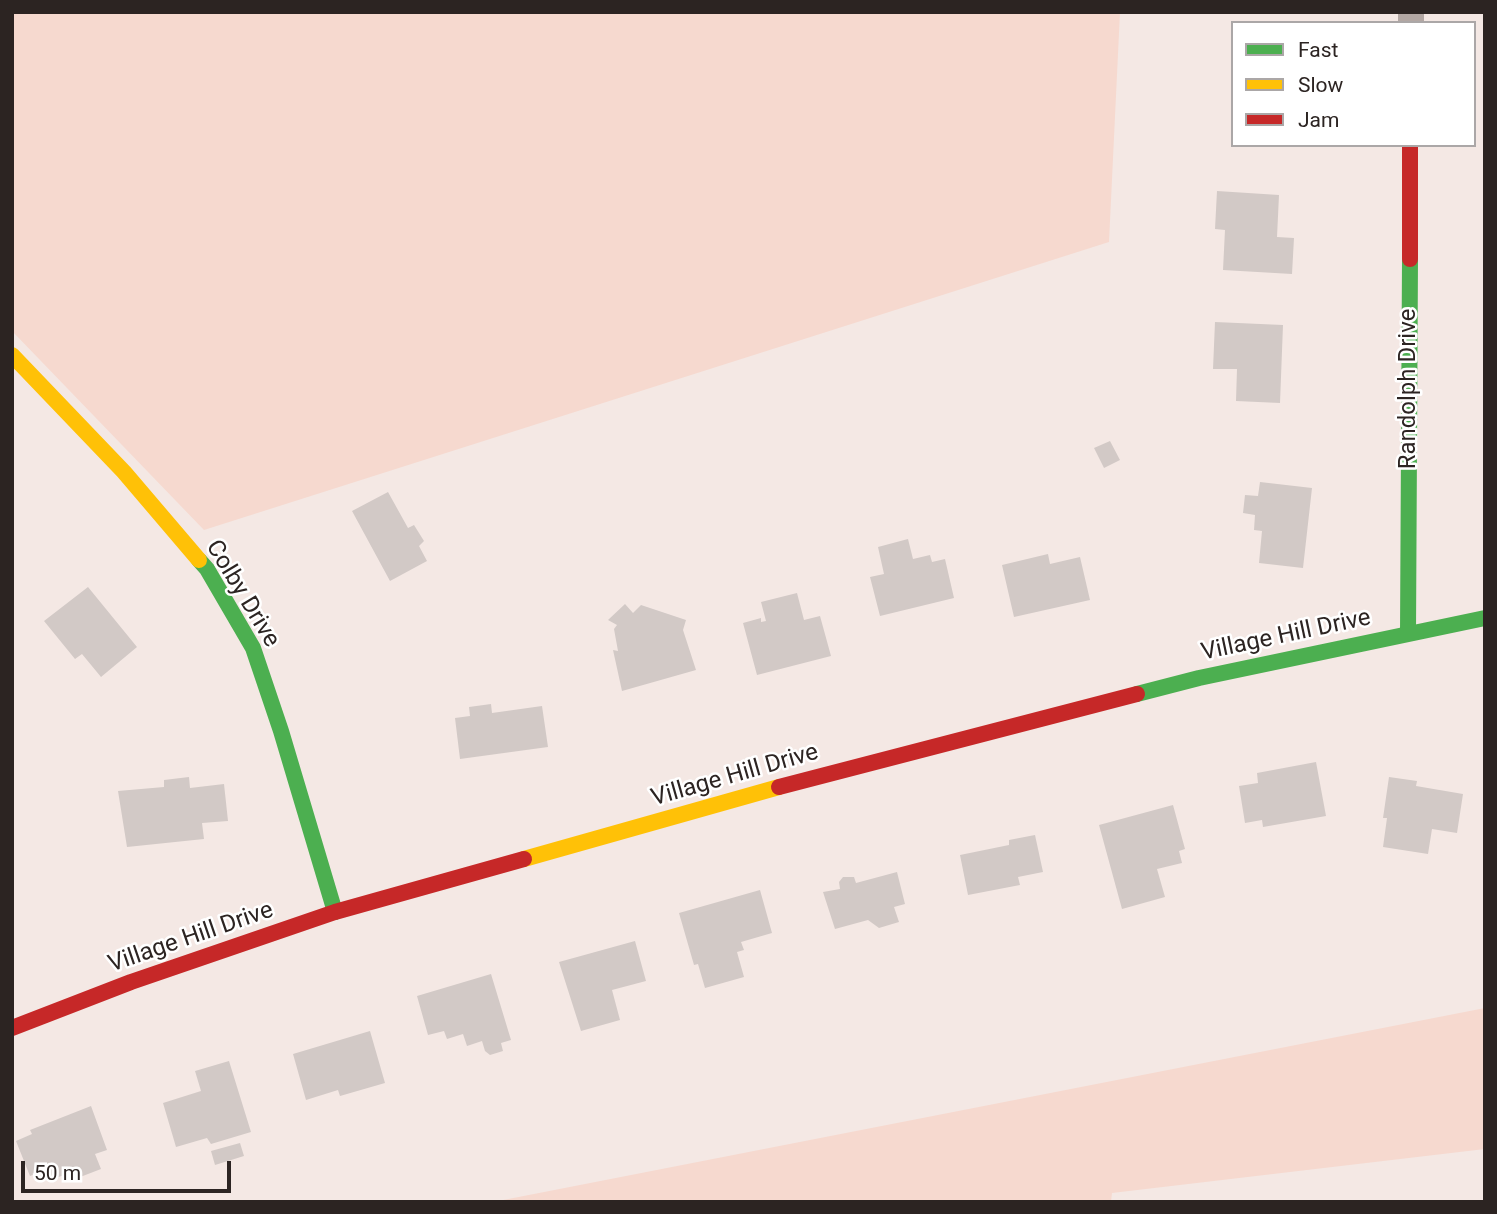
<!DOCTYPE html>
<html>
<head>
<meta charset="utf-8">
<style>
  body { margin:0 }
  #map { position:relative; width:1497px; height:1214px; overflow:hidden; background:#f4e8e4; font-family:Roboto,sans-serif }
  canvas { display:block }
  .frame { position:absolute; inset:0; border:14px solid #2c2422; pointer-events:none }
  .legend { position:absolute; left:1231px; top:21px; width:245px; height:126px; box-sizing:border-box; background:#fff; border:2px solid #aba7a7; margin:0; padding:9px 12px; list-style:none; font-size:21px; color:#2c2422 }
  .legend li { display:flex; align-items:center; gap:14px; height:35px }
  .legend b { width:35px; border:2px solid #aba7a7 }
  .scale { position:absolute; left:21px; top:1161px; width:210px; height:32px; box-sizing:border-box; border:4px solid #2c2422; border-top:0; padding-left:9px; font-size:21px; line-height:24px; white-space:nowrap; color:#2c2422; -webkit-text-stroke:5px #fff; paint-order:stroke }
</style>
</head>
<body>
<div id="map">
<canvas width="1497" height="1214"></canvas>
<div class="frame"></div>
<ul class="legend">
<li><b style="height:9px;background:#4caf50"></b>Fast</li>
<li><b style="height:9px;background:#ffc107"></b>Slow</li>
<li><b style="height:9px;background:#c62828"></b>Jam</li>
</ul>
<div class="scale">50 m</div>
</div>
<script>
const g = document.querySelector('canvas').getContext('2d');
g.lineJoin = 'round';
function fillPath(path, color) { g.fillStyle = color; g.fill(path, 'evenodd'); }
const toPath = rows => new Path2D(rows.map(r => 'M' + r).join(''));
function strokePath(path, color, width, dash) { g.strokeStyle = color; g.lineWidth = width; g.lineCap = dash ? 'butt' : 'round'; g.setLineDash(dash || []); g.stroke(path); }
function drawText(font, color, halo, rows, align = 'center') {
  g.font = font + ' Roboto,sans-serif'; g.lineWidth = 5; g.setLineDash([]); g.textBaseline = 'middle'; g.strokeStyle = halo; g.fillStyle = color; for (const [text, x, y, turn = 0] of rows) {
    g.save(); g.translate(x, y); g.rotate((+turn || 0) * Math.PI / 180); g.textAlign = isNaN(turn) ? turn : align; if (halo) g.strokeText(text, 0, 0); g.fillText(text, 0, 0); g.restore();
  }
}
fillPath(toPath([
  [12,12,1120,12,1109,242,204,530,12,331],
  [1485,1008,1485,1149,1112,1193,1111,1202,493,1202]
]), '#f6d9cf');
fillPath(toPath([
  [1217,191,1279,195,1277,237,1294,238,1292,274,1223,270,1225,230,1215,229],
  [1215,322,1283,325,1280,403,1236,401,1237,369,1213,369],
  [1110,441,1120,460,1104,468,1094,448],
  [1260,482,1312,488,1303,568,1259,563,1262,531,1254,530,1255,515,1243,513,1245,495,1258,496],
  [388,492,408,528,414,525,424,541,419,546,427,561,390,581,352,511],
  [908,539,913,559,930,555,932,562,945,559,954,598,880,616,870,577,884,574,878,547],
  [1048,554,1050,564,1080,557,1090,600,1014,617,1002,565],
  [88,587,137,647,101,677,82,654,75,659,44,621],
  [797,593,804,620,820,616,831,656,757,675,743,623,761,618,761,622,766,621,761,602],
  [625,604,633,613,641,605,686,620,683,630,696,670,622,691,613,650,618,651,614,629,617,625,608,620],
  [491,704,492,713,542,706,548,747,460,759,455,718,470,716,469,707],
  [1316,762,1326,816,1263,827,1262,820,1245,823,1239,786,1258,783,1257,773],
  [189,777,190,788,224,784,228,821,202,823,204,839,127,847,118,791,164,787,164,780],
  [1389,777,1417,781,1416,786,1463,794,1457,833,1432,829,1428,854,1383,847,1387,818,1383,818],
  [1173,805,1185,849,1179,851,1182,863,1157,869,1165,897,1122,909,1099,825],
  [1035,835,1043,872,1018,877,1020,885,968,895,960,855,1009,845,1009,840],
  [897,872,905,904,894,907,899,922,879,928,868,920,835,929,823,892,840,889,839,882,843,877,854,877,856,883],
  [760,890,772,933,741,942,744,950,737,952,744,977,705,988,698,964,694,965,679,913],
  [635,941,646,981,612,990,620,1020,581,1031,559,962],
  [491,974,511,1040,501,1043,503,1051,490,1055,485,1051,482,1041,467,1046,463,1034,447,1039,444,1031,428,1035,417,996],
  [370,1031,385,1083,340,1096,338,1090,306,1100,293,1054],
  [229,1061,251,1132,211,1144,207,1138,176,1147,163,1103,201,1091,195,1071],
  [91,1106,107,1150,95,1154,101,1169,75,1179,72,1172,48,1181,45,1170,30,1176,16,1141,32,1134,30,1130],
  [240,1143,244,1156,215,1165,211,1151]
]), '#d2c9c6');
strokePath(toPath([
  [1411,23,1411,12]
]), '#b3a7a3', 26);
strokePath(toPath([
  [199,560,207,569,253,648,281,731,335,912],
  [1408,633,1410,259],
  [1137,694,1199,678,1485,618]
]), '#4caf50', 16);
strokePath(toPath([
  [12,355,124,472,199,560],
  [524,859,779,787]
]), '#ffc107', 16);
strokePath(toPath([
  [1410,259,1410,145],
  [779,787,1137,694],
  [12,1028,131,982,335,912,524,859]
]), '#c62828', 16);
drawText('24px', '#2c2422', '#fff', [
  ["Randolph Drive",1409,389,-90],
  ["Colby Drive",242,594,59],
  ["Village Hill Drive",1286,636,-12],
  ["Village Hill Drive",735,776,-16],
  ["Village Hill Drive",191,938,-19]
]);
</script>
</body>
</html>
